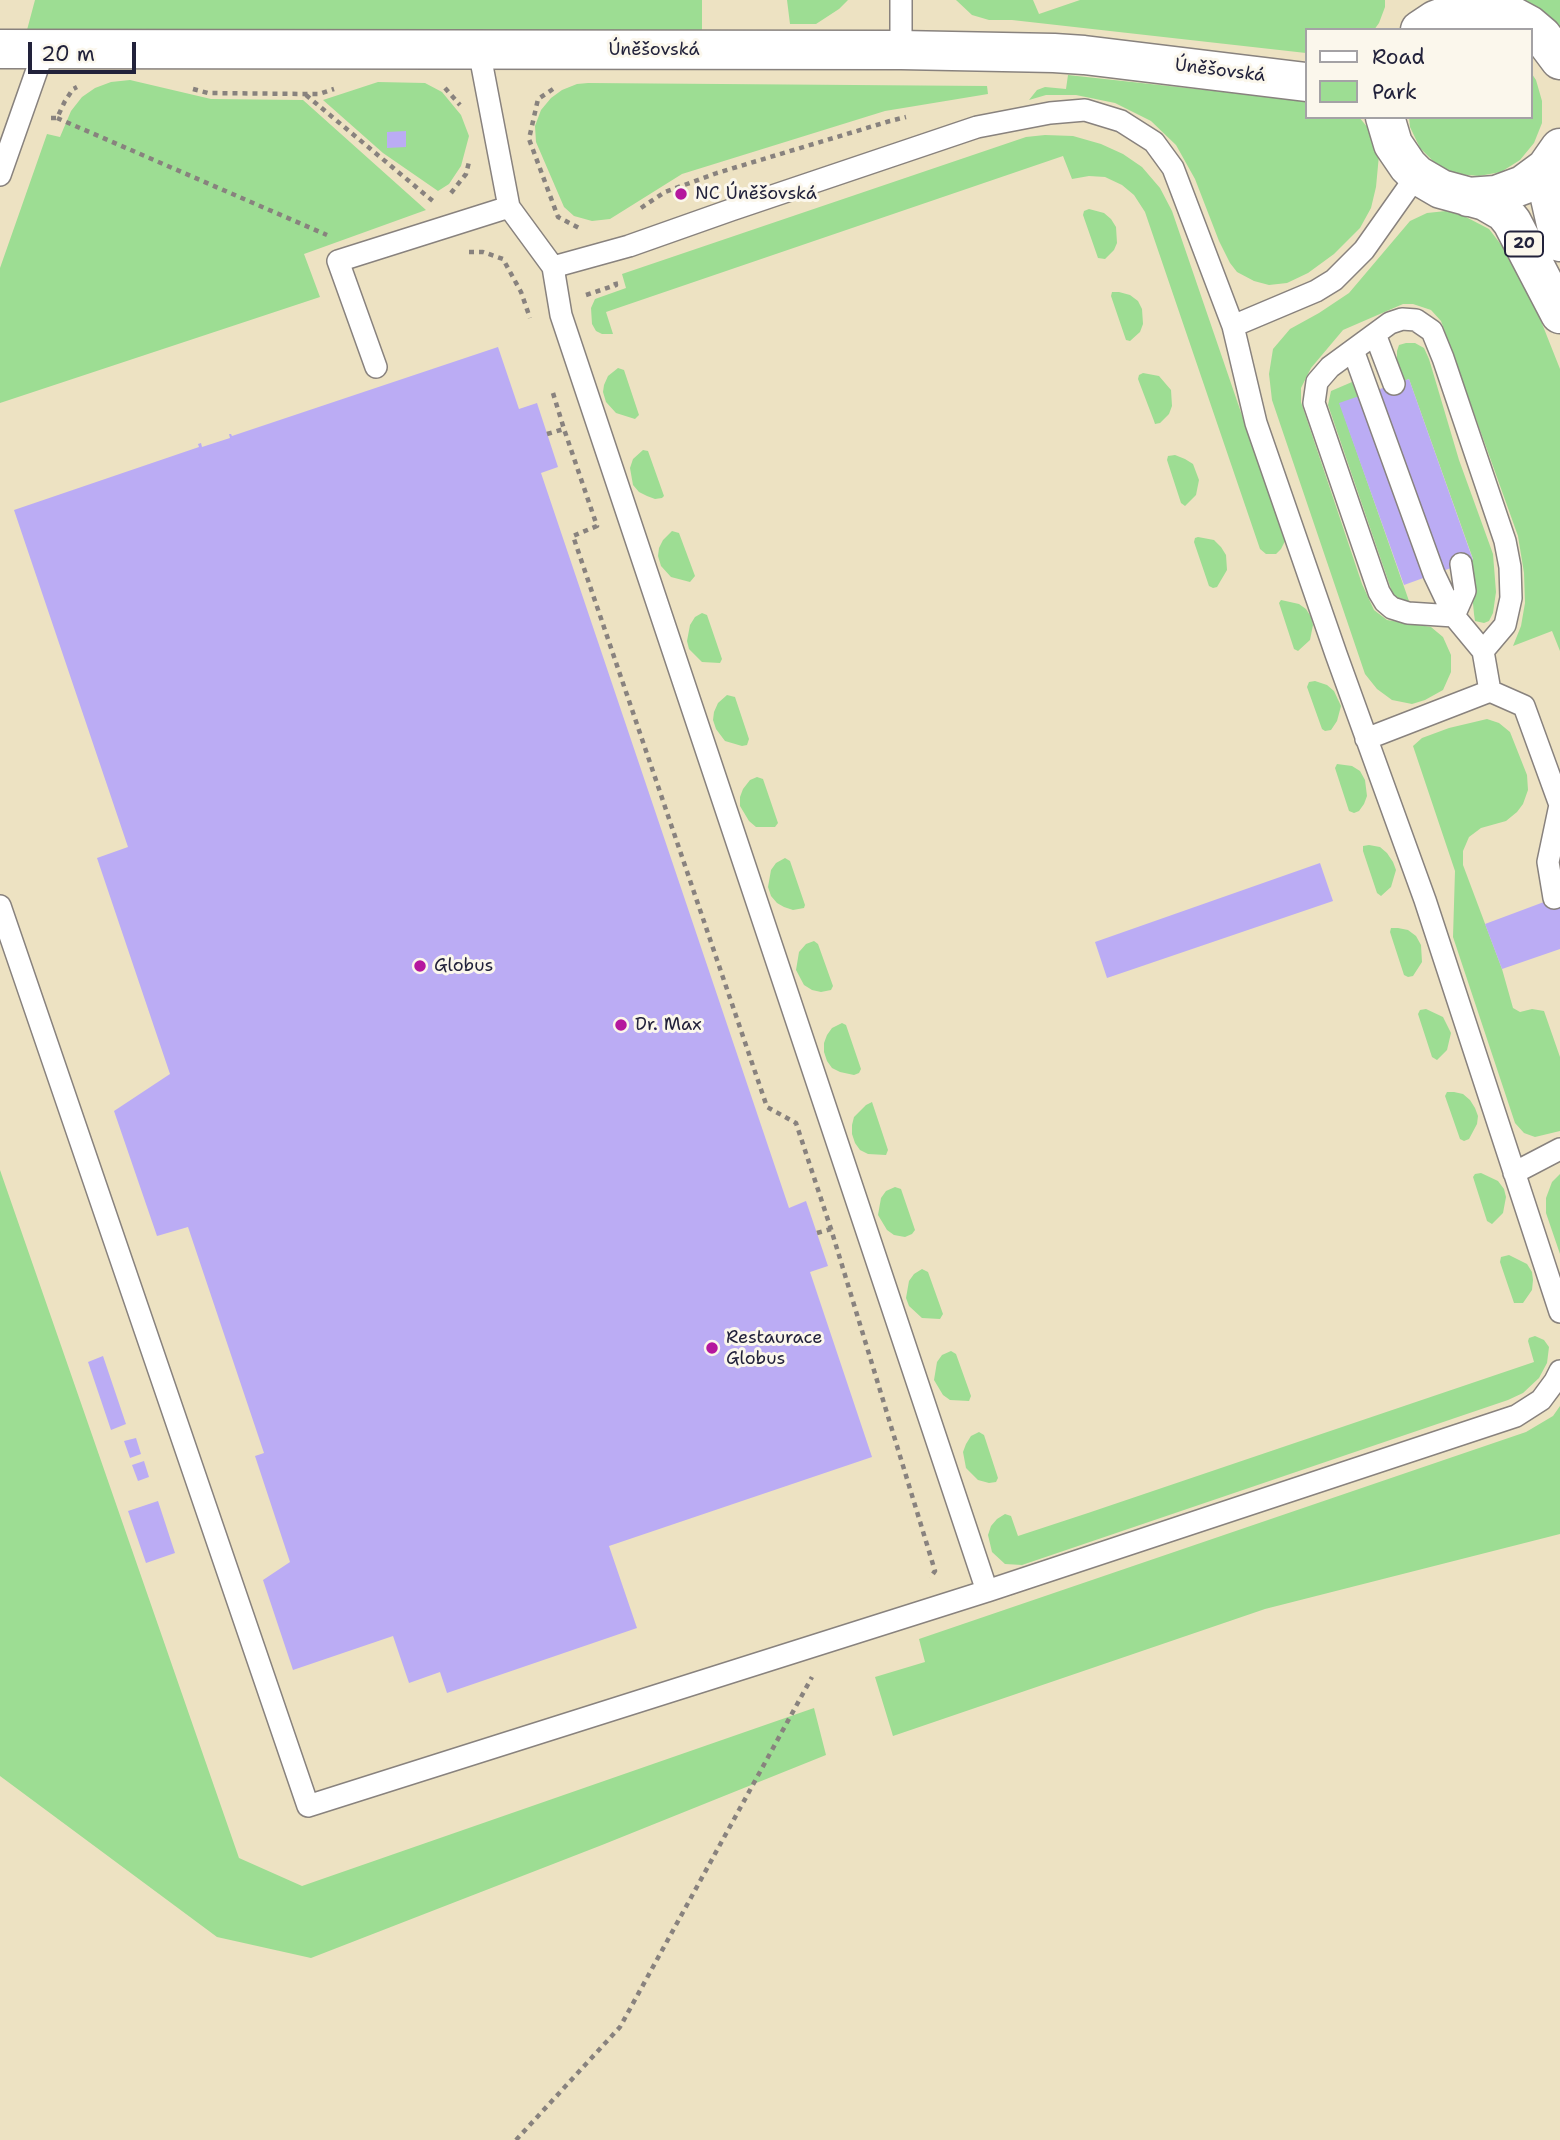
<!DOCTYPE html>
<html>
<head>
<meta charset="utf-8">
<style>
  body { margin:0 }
  #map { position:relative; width:1560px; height:2140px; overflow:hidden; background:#ede2c2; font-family:"Shantell Sans",sans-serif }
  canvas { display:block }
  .legend { position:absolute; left:1305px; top:28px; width:228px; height:91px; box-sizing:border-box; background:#fbf7ec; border:2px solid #a4a2a5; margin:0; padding:9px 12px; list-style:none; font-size:21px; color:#22223b }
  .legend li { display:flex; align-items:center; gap:14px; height:35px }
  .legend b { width:35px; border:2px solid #a4a2a5 }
  .scale { position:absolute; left:28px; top:42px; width:108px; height:32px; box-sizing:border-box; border:4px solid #22223b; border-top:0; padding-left:9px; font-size:21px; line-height:24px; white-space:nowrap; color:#22223b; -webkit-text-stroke:5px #fbf7ec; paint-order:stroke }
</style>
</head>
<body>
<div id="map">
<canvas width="1560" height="2140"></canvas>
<ul class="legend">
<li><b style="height:9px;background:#fff"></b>Road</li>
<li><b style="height:19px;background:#9ddd93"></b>Park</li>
</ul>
<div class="scale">20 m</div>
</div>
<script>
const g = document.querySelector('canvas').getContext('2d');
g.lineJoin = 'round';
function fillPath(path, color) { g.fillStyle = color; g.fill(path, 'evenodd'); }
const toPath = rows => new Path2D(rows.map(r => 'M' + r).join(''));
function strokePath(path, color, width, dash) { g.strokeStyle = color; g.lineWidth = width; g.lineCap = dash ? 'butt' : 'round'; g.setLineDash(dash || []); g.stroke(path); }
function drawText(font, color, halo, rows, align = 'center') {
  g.font = font + ' "Shantell Sans",sans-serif'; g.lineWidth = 6; g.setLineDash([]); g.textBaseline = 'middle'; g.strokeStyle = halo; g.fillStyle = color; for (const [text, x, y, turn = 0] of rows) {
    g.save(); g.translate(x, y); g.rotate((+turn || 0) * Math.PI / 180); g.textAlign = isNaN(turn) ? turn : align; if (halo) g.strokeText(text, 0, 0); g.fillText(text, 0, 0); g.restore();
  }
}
fillPath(toPath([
  [35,0,702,0,702,34,27,30],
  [787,0,848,0,839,9,816,24,790,24],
  [956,0,1033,0,1039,14,1080,0,1385,0,1385,7,1379,23,1374,30,1306,30,1306,53,1012,20,989,20,972,15],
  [1510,0,1560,0,1560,33],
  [1530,71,1536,80,1542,101,1542,123,1534,143,1520,160,1501,172,1479,176,1456,174,1436,164,1420,148,1410,127,1409,117,1530,117],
  [1068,75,1306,101,1306,117,1359,117,1368,128,1379,155,1376,187,1371,208,1360,228,1334,254,1308,273,1287,283,1269,285,1254,281,1237,272,1230,263,1219,241,1195,179,1176,145,1151,121,1115,103,1076,95,1046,95,1029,100,1037,90,1045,87,1066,89],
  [130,80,211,99,303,100,426,210,304,254,320,297,0,403,0,268,47,134,60,137,71,111,82,97,95,88,111,82],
  [378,82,425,83,442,92,461,115,469,136,461,166,449,184,438,191,383,153,323,100],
  [588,83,987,86,988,94,885,111,682,174,610,219,592,221,574,216,564,207,536,142,535,126,541,110,551,98,562,90,577,84],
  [1045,135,1073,136,1101,144,1123,154,1142,167,1160,188,1172,211,1285,541,1281,549,1276,554,1266,554,1260,549,1145,212,1134,195,1122,185,1105,177,1089,176,1072,179,1063,156,606,312,613,334,602,334,596,331,592,324,591,308,595,299,626,288,622,274,1026,137],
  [1089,209,1104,213,1111,219,1116,227,1117,243,1114,250,1105,259,1098,258,1083,215,1084,211],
  [1446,211,1464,216,1489,229,1509,255,1541,321,1560,369,1560,651,1552,631,1513,646,1521,626,1525,603,1524,573,1518,536,1441,321,1431,310,1413,304,1403,304,1343,330,1311,368,1301,388,1301,402,1362,584,1374,610,1387,620,1431,627,1443,637,1451,655,1451,672,1443,690,1425,700,1412,704,1392,700,1377,689,1365,674,1272,400,1269,374,1273,349,1290,329,1319,313,1349,293,1410,221,1427,213],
  [1112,292,1119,292,1130,295,1138,301,1142,309,1143,324,1140,332,1130,341,1126,340,1111,296],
  [1406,343,1415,343,1424,348,1429,359,1459,460,1493,554,1496,592,1493,613,1489,621,1484,623,1475,621,1474,614,1469,561,1473,559,1409,379,1404,381,1397,359,1397,351,1399,345],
  [618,368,624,370,639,415,635,419,616,413,606,402,603,392,604,385,608,376],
  [1143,373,1159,376,1171,390,1172,406,1169,414,1160,423,1155,424,1154,421,1138,379,1139,375],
  [1352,382,1358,397,1340,404,1409,601,1404,602,1395,597,1392,592,1328,405,1331,391],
  [643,450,648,451,664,496,662,498,655,499,647,496,639,492,633,485,630,468,633,459],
  [1175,455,1185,459,1193,464,1199,480,1196,495,1185,506,1181,503,1167,460,1168,456],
  [672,531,679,533,695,576,690,582,671,577,661,566,658,556,659,548,663,540],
  [1198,537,1214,540,1221,547,1226,555,1227,570,1217,587,1213,588,1209,586,1194,542,1195,538],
  [1281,600,1299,604,1306,609,1311,617,1313,625,1310,640,1298,651,1294,649,1279,603],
  [702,613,707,615,722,659,720,663,702,662,689,649,687,641,690,625,695,617],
  [1315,681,1327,685,1334,691,1341,706,1337,721,1331,730,1325,731,1322,729,1307,687,1309,682],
  [727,695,735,697,749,739,747,745,742,746,725,741,716,729,713,720,714,712,718,703],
  [1487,719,1499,723,1510,732,1527,775,1528,790,1523,804,1517,812,1506,821,1481,828,1469,837,1463,851,1463,865,1502,969,1513,1008,1520,1012,1532,1009,1544,1011,1560,1057,1560,1131,1535,1137,1524,1133,1515,1123,1453,937,1455,871,1413,746,1422,738,1449,728],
  [1337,764,1352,766,1360,771,1365,780,1367,796,1364,804,1359,811,1354,813,1349,811,1335,768],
  [757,777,763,779,778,823,775,827,756,827,749,821,740,806,740,797,743,789,750,780],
  [1369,845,1380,847,1387,853,1393,862,1396,870,1391,887,1381,896,1377,893,1363,851,1363,846],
  [785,858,790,861,805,905,804,908,793,910,784,907,777,903,771,896,768,887,771,870,776,863],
  [1391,928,1398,928,1408,930,1416,936,1421,945,1422,962,1413,976,1408,977,1404,975,1390,932],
  [814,941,818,944,833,986,831,990,821,992,812,990,804,985,796,970,799,952,806,944],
  [1426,1009,1443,1017,1451,1033,1447,1050,1437,1060,1432,1057,1418,1014,1420,1010],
  [842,1023,846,1025,861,1069,859,1073,854,1075,840,1072,832,1068,827,1061,824,1052,824,1043,827,1035,832,1028],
  [1447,1092,1454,1092,1463,1094,1470,1100,1475,1108,1478,1116,1477,1124,1469,1139,1464,1141,1460,1139,1445,1096],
  [872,1102,888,1150,886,1155,868,1154,860,1150,855,1143,852,1134,852,1125,854,1117,866,1105],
  [0,1170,239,1858,302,1886,814,1708,826,1755,602,1845,311,1958,217,1937,0,1776],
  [1481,1173,1498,1181,1504,1189,1506,1197,1503,1213,1492,1224,1487,1221,1473,1177,1475,1174],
  [1560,1174,1560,1254,1546,1213,1546,1198,1552,1182],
  [895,1187,901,1189,915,1230,912,1234,905,1237,894,1235,887,1230,878,1215,881,1198,886,1191],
  [1509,1255,1527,1264,1532,1272,1533,1280,1532,1290,1523,1303,1514,1303,1500,1262,1501,1257],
  [922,1269,928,1272,943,1314,940,1319,922,1318,909,1306,906,1298,909,1281,914,1274],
  [1535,1336,1544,1340,1549,1347,1547,1363,1539,1378,1523,1393,1508,1400,1022,1565,1005,1564,992,1552,988,1535,991,1526,997,1519,1005,1514,1011,1516,1018,1536,1088,1513,1534,1362,1528,1341,1529,1338],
  [951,1351,956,1354,971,1396,969,1401,950,1400,943,1395,934,1380,937,1362,942,1355],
  [1560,1406,1560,1534,1265,1609,893,1736,875,1677,925,1662,919,1639,1526,1432,1553,1416],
  [979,1432,984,1435,998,1478,996,1482,989,1483,978,1480,966,1468,963,1452,966,1444,971,1436]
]), '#9ddd93');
fillPath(toPath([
  [406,131,406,147,387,148,387,132],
  [498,347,519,409,537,403,558,467,541,473,789,1208,806,1201,828,1266,810,1272,872,1457,609,1546,637,1628,447,1693,440,1672,409,1683,393,1636,293,1670,263,1580,290,1562,255,1456,264,1453,188,1227,157,1236,114,1111,170,1074,97,858,128,847,14,510,199,447,198,444,201,443,202,447,230,438,229,434,231,434,232,436],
  [1409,379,1473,560,1404,585,1339,403],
  [1320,863,1333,901,1107,978,1095,942],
  [1560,896,1560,949,1502,969,1485,924],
  [103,1356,126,1424,111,1430,88,1362],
  [136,1438,141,1454,130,1458,124,1441],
  [144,1461,149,1477,138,1481,132,1465],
  [158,1501,175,1553,146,1563,128,1511]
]), '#bbacf4');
const service = toPath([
  [901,0,901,50],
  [479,50,509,207,553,267,629,246,731,210,977,127,1050,113,1085,110,1121,121,1154,142,1173,168,1233,326,1256,423,1336,654,1425,900,1560,1312],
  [0,175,44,50],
  [553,267,561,315,987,1591,1516,1416,1541,1400,1555,1381,1560,1371],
  [1233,326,1316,291,1334,280,1364,250,1417,175],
  [1375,334,1394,384],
  [1353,350,1434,574,1454,616],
  [376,367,338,261,509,207],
  [1454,616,1465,591,1461,564],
  [1490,691,1524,706,1560,805,1548,862,1554,898],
  [1366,739,1490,691,1483,651,1454,616,1408,613,1392,608,1385,602,1379,592,1314,403,1317,382,1330,367,1390,323,1402,319,1416,320,1432,331,1443,358,1505,541,1510,567,1511,598,1505,625,1483,651],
  [0,906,308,1806,987,1591],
  [1514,1173,1560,1149]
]);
const minor = toPath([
  [0,49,901,50,1054,53,1084,55,1306,82]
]);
const primary = toPath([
  [1483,0,1529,25,1542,36,1560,60],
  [1420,30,1435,20,1454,13,1474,10,1495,12,1509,16],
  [1385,117,1393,144,1408,166,1417,175,1441,189,1485,201,1504,212,1512,222,1560,314],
  [1560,149,1554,163,1550,183,1550,198,1560,242],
  [1468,197,1496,195,1523,185,1546,168,1560,148]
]);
strokePath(service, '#88827e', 24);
strokePath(minor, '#88827e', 41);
strokePath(primary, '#88827e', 41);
strokePath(toPath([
  [445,88,460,105],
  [193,89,208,93,305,94,319,94,334,89],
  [553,89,538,99,529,139,558,217,579,228],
  [306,95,434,202],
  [51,118,57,118,65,101,73,89,77,87],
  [57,118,327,235],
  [451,193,466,174,469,162],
  [641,208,665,192,717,173,890,121,906,117],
  [469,252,483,252,503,259,521,292,530,318],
  [586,295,616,285,615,280],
  [553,393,564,429],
  [547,434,564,429,597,526,573,536,767,1107,796,1123,831,1229,935,1571,930,1578],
  [817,1233,831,1229],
  [516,2140,620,2027,812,1677]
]), '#88827e', 4.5, [5, 5]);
strokePath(service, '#fff', 21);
strokePath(minor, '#fff', 38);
strokePath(primary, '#fff', 38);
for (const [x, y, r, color] of [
  [681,194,7,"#b5179e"],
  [420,966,7,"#b5179e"],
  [621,1025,7,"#b5179e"],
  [712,1348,7,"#b5179e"]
]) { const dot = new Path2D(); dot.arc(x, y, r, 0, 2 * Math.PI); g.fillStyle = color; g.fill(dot); strokePath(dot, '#fbf7ec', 2.5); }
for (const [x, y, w] of [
  [1524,244,38]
]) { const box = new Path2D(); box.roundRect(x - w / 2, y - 12.5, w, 25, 5); g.fillStyle = '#fbf7ec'; g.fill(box); strokePath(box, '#22223b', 2); }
drawText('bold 16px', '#22223b', null, [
  ["20",1524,244]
]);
drawText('18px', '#22223b', '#fbf7ec', [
  ["Úněšovská",654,50],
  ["Úněšovská",1220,71,7]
]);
drawText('18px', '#22223b', '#fbf7ec', [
  ["NC Úněšovská",695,194],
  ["Globus",434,966],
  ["Dr. Max",635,1025],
  ["Restaurace",726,1338],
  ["Globus",726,1359]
], 'left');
</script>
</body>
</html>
